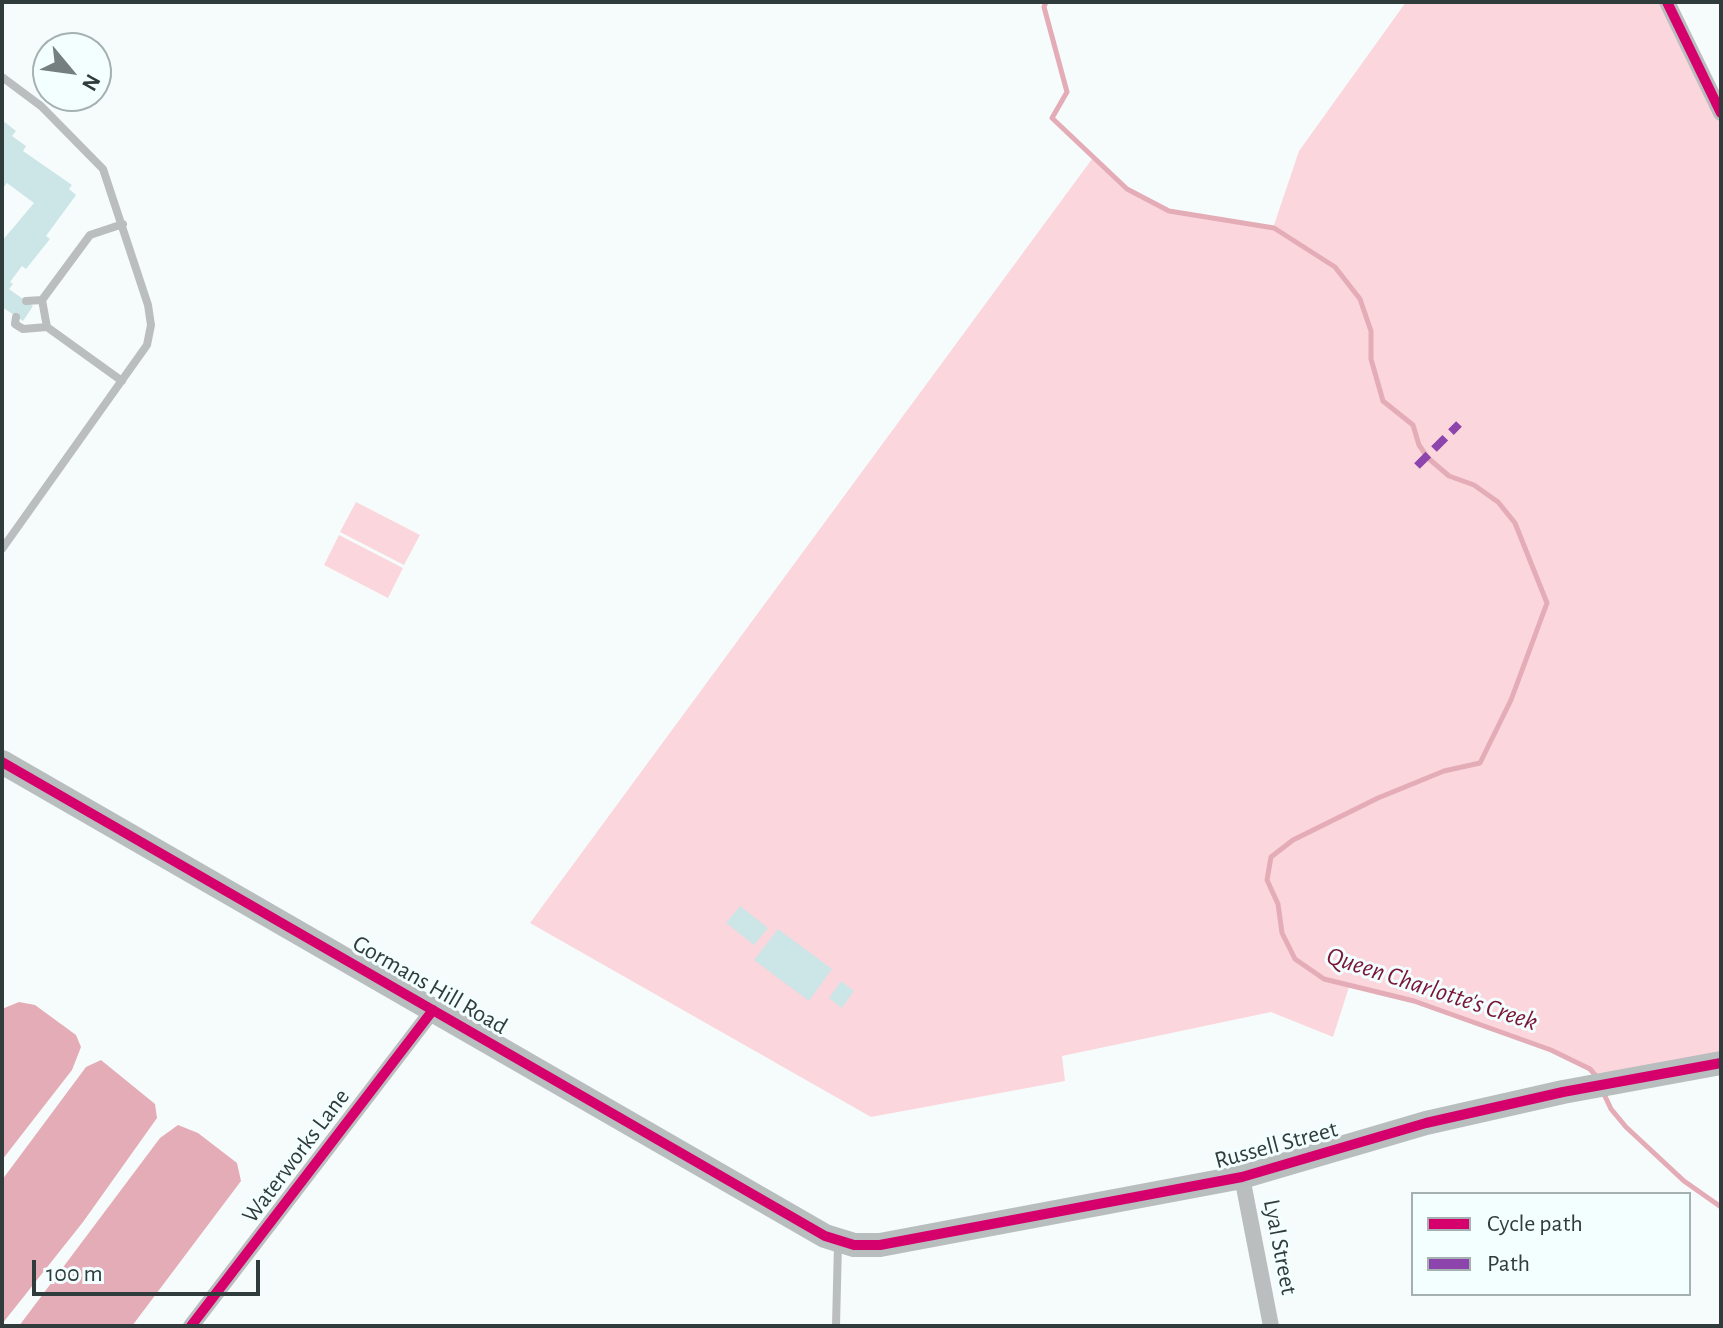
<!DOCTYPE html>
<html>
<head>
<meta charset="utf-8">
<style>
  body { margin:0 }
  #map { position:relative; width:1723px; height:1328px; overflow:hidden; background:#f6fcfc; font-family:"Alegreya Sans",sans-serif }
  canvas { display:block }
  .frame { position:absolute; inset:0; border:4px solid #303c3c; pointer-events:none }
  .legend { position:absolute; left:1411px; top:1192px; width:280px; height:104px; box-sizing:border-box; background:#f3feff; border:2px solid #a5b0b1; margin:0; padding:10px 14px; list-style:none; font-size:24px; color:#303c3c }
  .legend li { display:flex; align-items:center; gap:16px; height:40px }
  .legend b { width:40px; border:2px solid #a5b0b1 }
  .north { position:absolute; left:32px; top:32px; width:80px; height:80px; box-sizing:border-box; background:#f3feff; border:2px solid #a5b0b1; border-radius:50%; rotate:119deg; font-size:22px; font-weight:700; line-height:32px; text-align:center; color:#303c3c }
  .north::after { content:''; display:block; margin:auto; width:28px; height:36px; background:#757f7f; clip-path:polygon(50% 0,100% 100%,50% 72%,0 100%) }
  .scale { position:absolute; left:32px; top:1260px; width:228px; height:36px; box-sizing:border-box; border:4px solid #303c3c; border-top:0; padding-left:10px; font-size:24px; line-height:28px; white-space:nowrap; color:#303c3c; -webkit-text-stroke:6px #f3feff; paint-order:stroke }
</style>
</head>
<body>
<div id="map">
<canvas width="1723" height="1328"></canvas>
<div class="frame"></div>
<ul class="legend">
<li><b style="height:10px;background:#d6006c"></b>Cycle path</li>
<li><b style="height:10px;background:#8e44ad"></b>Path</li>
</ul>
<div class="north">N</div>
<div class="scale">100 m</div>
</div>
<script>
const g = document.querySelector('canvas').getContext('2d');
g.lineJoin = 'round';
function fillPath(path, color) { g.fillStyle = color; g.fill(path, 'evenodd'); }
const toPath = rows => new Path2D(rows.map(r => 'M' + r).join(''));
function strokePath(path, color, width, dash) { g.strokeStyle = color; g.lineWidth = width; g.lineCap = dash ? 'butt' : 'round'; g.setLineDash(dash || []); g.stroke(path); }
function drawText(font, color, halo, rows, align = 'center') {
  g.font = font + ' "Alegreya Sans",sans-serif'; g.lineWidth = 6; g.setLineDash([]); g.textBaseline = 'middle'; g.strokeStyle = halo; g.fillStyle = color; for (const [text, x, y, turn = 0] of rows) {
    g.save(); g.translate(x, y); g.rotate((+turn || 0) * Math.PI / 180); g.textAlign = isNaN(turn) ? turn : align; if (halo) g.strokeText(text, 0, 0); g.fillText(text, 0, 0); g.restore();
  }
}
fillPath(toPath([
  [1406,2,1667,2,1721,113,1721,1063,1600,1081,1590,1069,1551,1050,1414,1001,1350,984,1333,1037,1271,1012,1062,1056,1065,1081,871,1117,530,923,1092,159,1127,189,1169,211,1273,228,1299,151],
  [356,502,420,535,404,565,340,532],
  [339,535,403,568,388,598,324,565]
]), '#fbd7dd');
fillPath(toPath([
  [19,1002,35,1005,76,1035,81,1047,72,1070,2,1160,2,1009],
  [101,1060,155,1104,157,1118,83,1222,2,1324,2,1180,86,1067],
  [178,1125,198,1133,237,1163,241,1181,132,1326,19,1326,160,1138]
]), '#e4acb6');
strokePath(toPath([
  [1046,2,1044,7,1067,92,1052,118,1127,189,1169,211,1274,228,1335,267,1360,299,1371,331,1371,359,1383,401,1413,425,1419,445,1428,458,1449,476,1474,485,1498,502,1515,523,1547,603,1511,700,1480,763,1444,771,1378,798,1293,840,1271,857,1267,880,1278,904,1282,933,1295,959,1324,979,1414,1001,1551,1050,1590,1069,1596,1076],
  [1603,1092,1611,1109,1626,1127,1684,1181,1721,1207]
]), '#e4acb6', 5);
fillPath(toPath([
  [2,120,16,131,12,136,26,146,23,151,72,185,69,189,76,195,46,236,50,239,26,269,22,266,10,282,13,284,9,289,33,306,23,321,2,307,2,241,34,203,7,183,2,189],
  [740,906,768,928,754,945,726,923],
  [778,929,832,969,809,1001,754,960],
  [841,981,854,991,842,1008,829,998]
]), '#cce5e7');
strokePath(toPath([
  [2,77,41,106,103,169,148,305,151,325,147,345,2,549],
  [26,301,42,300],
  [16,317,15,324,23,329,47,327],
  [122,381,47,327,42,300,90,235,123,224],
  [836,1326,838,1243]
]), '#babebf', 8);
strokePath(toPath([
  [1667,2,1721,113],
  [1242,1177,1271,1326],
  [191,1326,433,1010]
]), '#babebf', 16);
strokePath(toPath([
  [2,762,825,1236,854,1245,880,1245,1242,1177,1426,1123,1563,1092,1721,1063]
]), '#b8bdbe', 24);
strokePath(toPath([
  [1417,466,1459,424]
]), '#8e44ad', 8, [16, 8]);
strokePath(toPath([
  [1667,2,1721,113],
  [2,762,825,1236,854,1245,880,1245,1242,1177,1426,1123,1563,1092,1721,1063],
  [191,1326,433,1010]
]), '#d6006c', 10);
drawText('24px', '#303c3c', '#f3feff', [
  ["Gormans Hill Road",430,985,30],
  ["Russell Street",1276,1145,-15],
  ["Waterworks Lane",296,1156,-53],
  ["Lyal Street",1280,1247,79]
]);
drawText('italic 26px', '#791535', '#f3feff', [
  ["Queen Charlotte's Creek",1432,989,18]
]);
</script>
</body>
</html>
